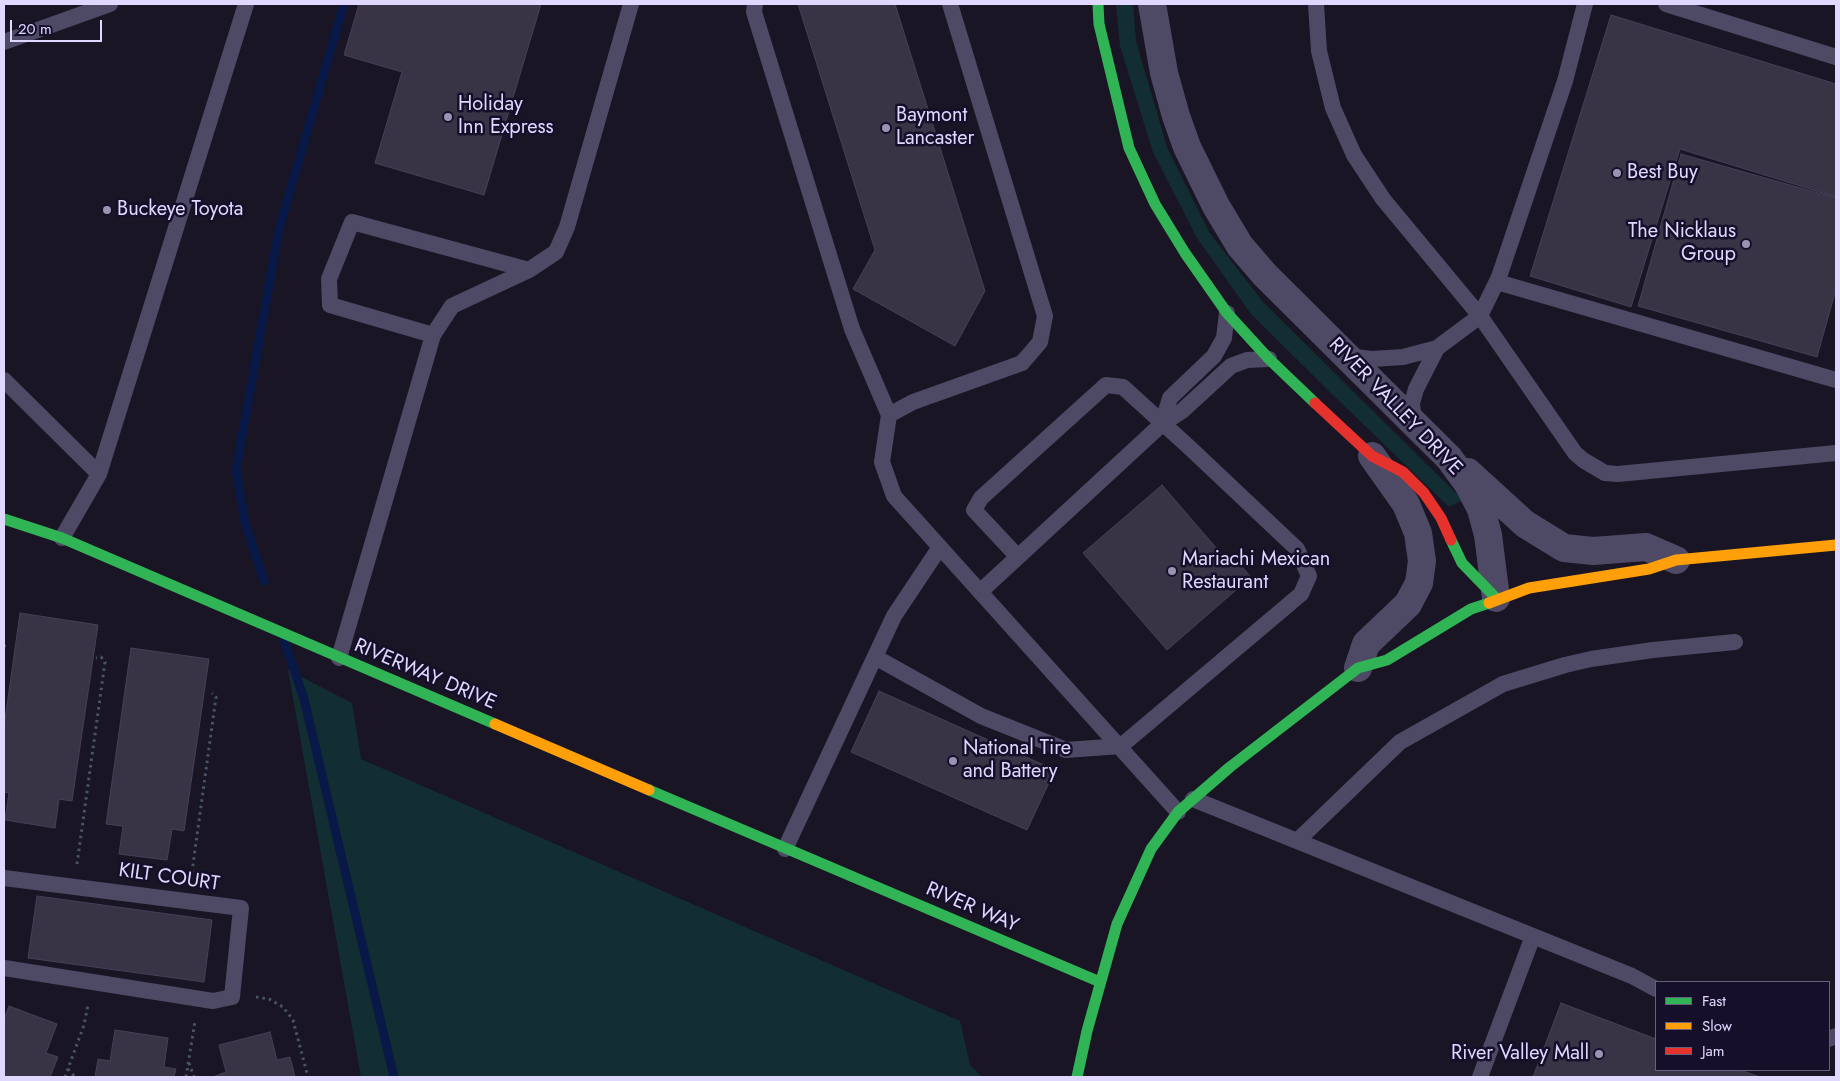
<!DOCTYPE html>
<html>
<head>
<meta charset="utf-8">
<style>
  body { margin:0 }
  #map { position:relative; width:1840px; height:1081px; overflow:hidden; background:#191524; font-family:Jost,sans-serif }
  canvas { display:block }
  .frame { position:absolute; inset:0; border:5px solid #e0d8ff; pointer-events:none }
  .legend { position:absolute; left:1655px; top:981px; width:175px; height:90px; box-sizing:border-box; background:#160f2a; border:1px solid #675f7f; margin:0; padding:6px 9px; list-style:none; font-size:15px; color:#e0d8ff }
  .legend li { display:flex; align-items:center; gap:10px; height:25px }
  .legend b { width:25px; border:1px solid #675f7f }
  .scale { position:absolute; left:10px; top:20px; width:92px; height:22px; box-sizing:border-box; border:2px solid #e0d8ff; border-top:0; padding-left:6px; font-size:15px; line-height:18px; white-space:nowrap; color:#e0d8ff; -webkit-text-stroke:4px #160f2a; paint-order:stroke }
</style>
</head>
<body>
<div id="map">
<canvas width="1840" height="1081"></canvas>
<div class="frame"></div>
<ul class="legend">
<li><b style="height:6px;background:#30b455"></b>Fast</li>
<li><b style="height:6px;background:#ff9f0a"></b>Slow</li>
<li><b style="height:6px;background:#e5322d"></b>Jam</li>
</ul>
<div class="scale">20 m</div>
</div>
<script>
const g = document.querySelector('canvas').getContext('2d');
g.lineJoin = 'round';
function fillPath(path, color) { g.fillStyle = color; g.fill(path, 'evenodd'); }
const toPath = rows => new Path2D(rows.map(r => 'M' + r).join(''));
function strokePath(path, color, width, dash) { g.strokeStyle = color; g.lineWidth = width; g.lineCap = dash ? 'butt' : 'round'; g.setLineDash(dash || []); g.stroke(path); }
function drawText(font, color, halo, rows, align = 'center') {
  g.font = font + ' Jost,sans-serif'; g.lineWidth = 5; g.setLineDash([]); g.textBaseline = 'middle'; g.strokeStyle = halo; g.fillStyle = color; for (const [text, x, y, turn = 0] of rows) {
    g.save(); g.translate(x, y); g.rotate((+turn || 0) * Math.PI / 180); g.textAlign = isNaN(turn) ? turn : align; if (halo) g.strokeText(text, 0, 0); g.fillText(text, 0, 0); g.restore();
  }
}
fillPath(toPath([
  [1116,4,1133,4,1136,41,1167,147,1209,232,1263,302,1463,500,1449,507,1333,395,1251,314,1197,238,1153,152,1120,46],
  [288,670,352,703,361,759,960,1021,970,1065,982,1077,361,1077]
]), '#122e33');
strokePath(toPath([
  [264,581,245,522,236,470,279,229,344,4],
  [284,640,304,699,394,1077]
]), '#091947', 9);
const building = toPath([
  [359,4,541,4,484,195,375,163,402,72,344,55,359,4],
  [798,4,895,4,985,291,955,346,853,289,875,250,798,4],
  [1611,15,1836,84,1836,197,1680,149,1631,307,1530,276,1611,15],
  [1681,154,1836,198,1836,289,1817,357,1638,306,1681,154],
  [1162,485,1231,565,1237,561,1251,577,1167,650,1083,553,1162,485],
  [20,613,98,625,72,801,59,799,55,828,5,820,9,793,4,792,4,727,20,613],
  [131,648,209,659,184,831,172,829,167,860,119,854,123,826,106,824,131,648],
  [879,691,1055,770,1027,830,851,752,879,691],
  [37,896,212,920,204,982,28,958,37,896],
  [1561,1003,1656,1039,1656,1070,1740,1070,1760,1077,1533,1077,1561,1003],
  [9,1006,57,1024,46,1053,58,1057,50,1077,4,1077,4,1020,9,1006],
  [115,1030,168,1038,164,1067,176,1069,174,1077,95,1077,98,1059,110,1061,115,1030],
  [270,1032,277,1060,290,1057,295,1077,213,1077,226,1072,219,1045,270,1032]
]);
fillPath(building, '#393346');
strokePath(building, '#464058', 1);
strokePath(toPath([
  [4,645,7,651],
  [77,864,105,662,101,657,96,658],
  [191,879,216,697,212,693],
  [256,997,269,999,283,1007,293,1020,308,1077],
  [189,1063,194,1077],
  [68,1069,75,1077],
  [65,1077,84,1025,88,1005],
  [186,1077,195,1021]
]), '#485566', 3, [2.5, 4]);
strokePath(toPath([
  [755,4,754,12,852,329,889,415,882,462,894,496,1178,812],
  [1316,4,1319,51,1333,108,1354,155,1383,199,1480,316,1575,453,1583,460,1605,473,1618,474,1836,453],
  [1666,4,1836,57],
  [4,42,110,4],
  [1497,282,1836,380],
  [433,335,330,305,329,279,352,222,529,270],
  [1347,356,1372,359,1403,357,1437,348,1480,316,1499,277,1565,81,1585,4],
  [4,380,99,474],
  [889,415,913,402,1022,363,1040,342,1045,316,950,4],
  [1414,423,1412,403,1416,389,1437,348],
  [1162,424,1170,398,1214,356,1224,338,1227,313],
  [62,538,99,474,246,4],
  [981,591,1162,424,1182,411,1231,366,1247,360,1269,359],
  [875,657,981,716,1066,750,1121,746,1301,594,1309,576,1297,549,1190,448,1123,387,1106,385,981,498,974,510,1018,557],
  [339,658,433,335,452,306,529,270,556,252,567,227,631,4],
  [1193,799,1632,976,1656,989],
  [1297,841,1400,742,1503,684,1565,665,1591,659,1653,650,1735,642],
  [785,849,894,616,940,547],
  [4,878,241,908,232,997,213,1001,4,968],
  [1829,1039,1836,1036],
  [1480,1077,1533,936]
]), '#4e4a65', 16);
strokePath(toPath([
  [1152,4,1164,73,1176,116,1187,147,1216,206,1240,246,1265,275,1449,458,1468,484,1481,509,1488,535,1496,598],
  [1468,472,1525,524,1564,548,1593,551,1646,547,1676,560],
  [1358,668,1366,644,1408,604,1419,583,1422,561,1418,533,1406,504,1372,456]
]), '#4e4a65', 28);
strokePath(toPath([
  [1098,4,1099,24,1129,148,1155,204,1185,253,1227,313,1269,359,1315,403],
  [4,519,62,538,495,724],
  [1451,540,1462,563,1496,598],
  [649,790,1100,982],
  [1077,1077,1087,1031,1117,924,1151,849,1178,812,1230,767,1358,668,1387,660,1471,609,1489,603]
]), '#30b455', 11);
strokePath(toPath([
  [1489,603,1529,588,1649,569,1676,560,1836,545],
  [495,724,649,790]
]), '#ff9f0a', 11);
strokePath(toPath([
  [1315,403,1372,456,1403,472,1424,493,1441,518,1451,540]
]), '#e5322d', 11);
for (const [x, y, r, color] of [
  [448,117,5,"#9a94b2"],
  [886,128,5,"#9a94b2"],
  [1617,173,5,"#9a94b2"],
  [107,210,5,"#9a94b2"],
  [1746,244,5,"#9a94b2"],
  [1172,571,5,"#9a94b2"],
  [953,761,5,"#9a94b2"],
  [1599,1054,5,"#9a94b2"]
]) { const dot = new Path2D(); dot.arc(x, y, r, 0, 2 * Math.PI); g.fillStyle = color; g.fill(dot); strokePath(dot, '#160f2a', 2); }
drawText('20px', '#e0d8ff', '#160f2a', [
  ["Holiday",458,105],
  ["Inn Express",458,128],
  ["Baymont",896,116],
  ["Lancaster",896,139],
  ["Best Buy",1627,173],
  ["Buckeye Toyota",117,210],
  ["The Nicklaus",1736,232,"right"],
  ["Group",1736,255,"right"],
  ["Mariachi Mexican",1182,560],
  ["Restaurant",1182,583],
  ["National Tire",963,749],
  ["and Battery",963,772],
  ["River Valley Mall",1589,1054,"right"]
], 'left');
drawText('20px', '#e0d8ff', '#160f2a', [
  ["RIVER VALLEY DRIVE",1395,407,46],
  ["RIVERWAY DRIVE",425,675,23],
  ["KILT COURT",169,878,8],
  ["RIVER WAY",972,908,23]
]);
</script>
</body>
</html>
